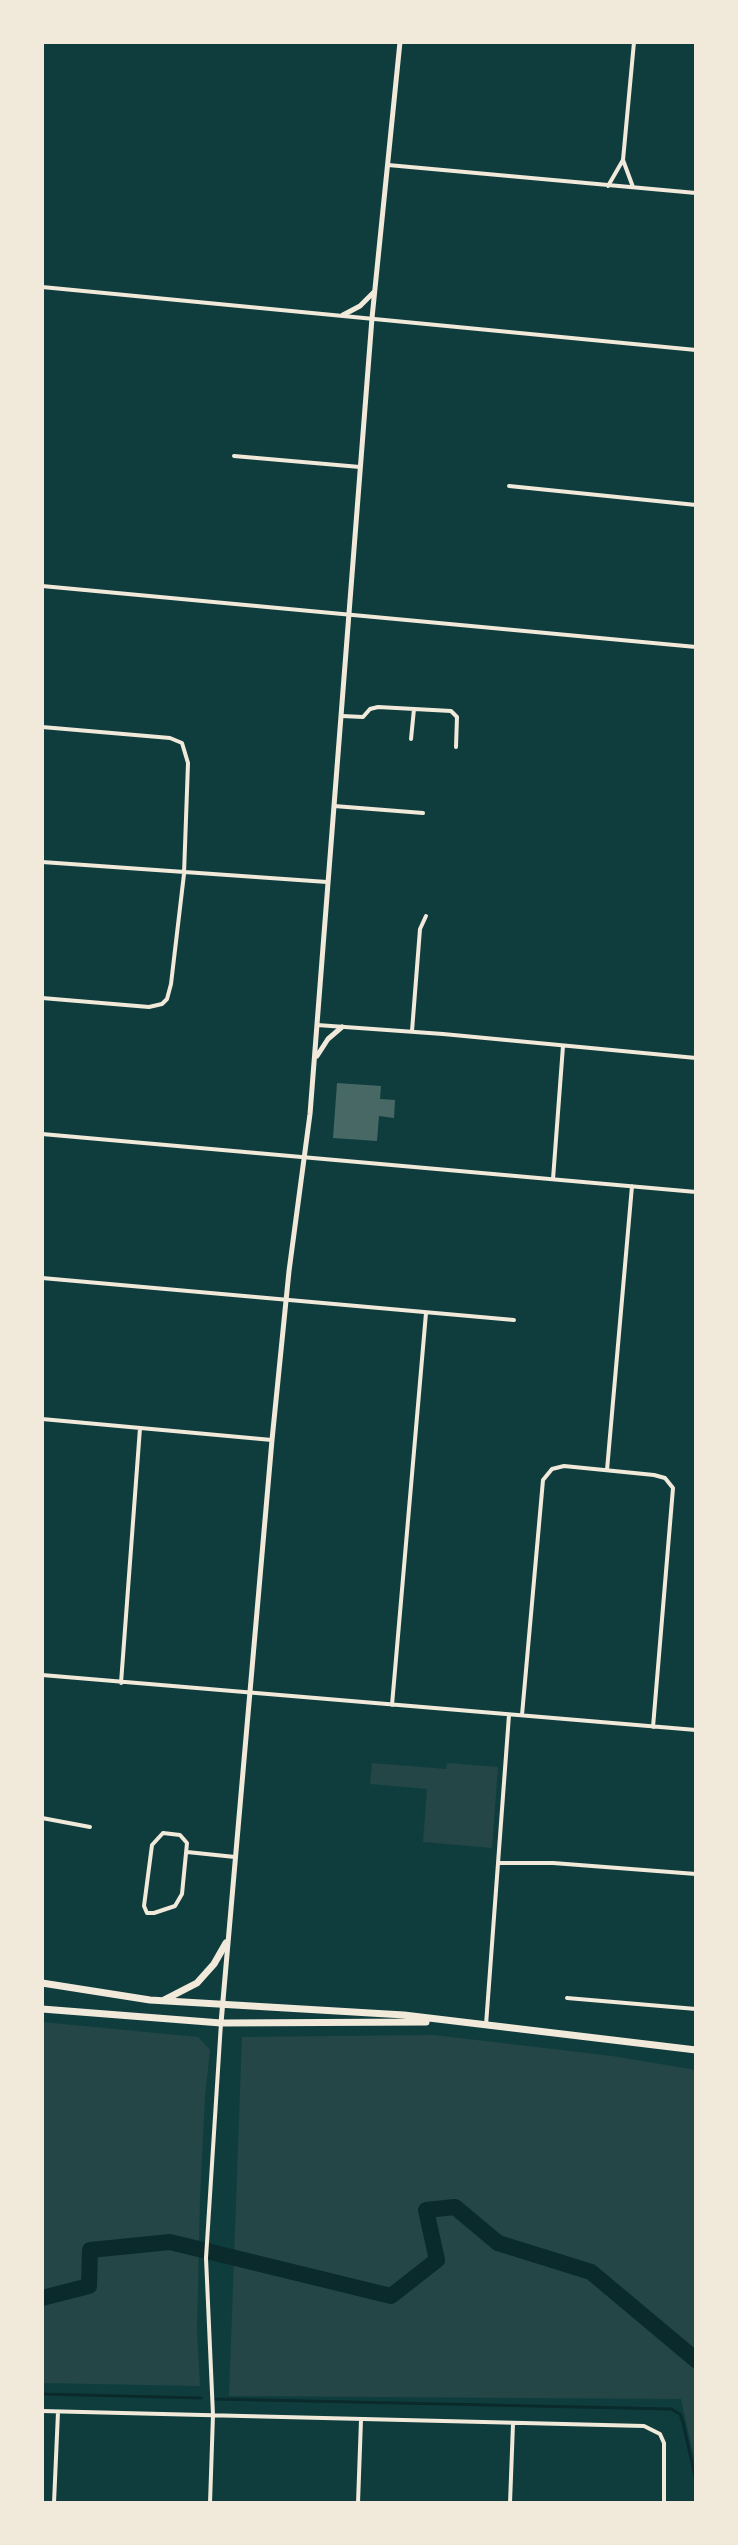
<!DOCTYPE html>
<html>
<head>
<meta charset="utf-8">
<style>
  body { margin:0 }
  #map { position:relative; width:738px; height:2545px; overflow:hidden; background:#0f3d3e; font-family:Arial,sans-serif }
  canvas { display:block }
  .frame { position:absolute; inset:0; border:44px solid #f1e9da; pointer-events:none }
</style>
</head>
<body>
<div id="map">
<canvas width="738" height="2545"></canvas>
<div class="frame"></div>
</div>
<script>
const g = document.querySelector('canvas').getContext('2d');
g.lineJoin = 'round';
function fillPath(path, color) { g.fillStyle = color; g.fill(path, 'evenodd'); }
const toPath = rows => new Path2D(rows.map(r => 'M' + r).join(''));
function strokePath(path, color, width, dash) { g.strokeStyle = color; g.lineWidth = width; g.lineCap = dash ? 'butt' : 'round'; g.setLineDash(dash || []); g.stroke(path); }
fillPath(toPath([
  [372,1763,446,1769,447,1763,498,1767,492,1848,423,1842,427,1789,370,1784],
  [42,2022,198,2037,210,2050,205,2097,200,2198,197,2329,200,2386,42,2383],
  [434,2035,612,2056,696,2070,696,2467,681,2399,229,2396,242,2037]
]), '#244646');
strokePath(toPath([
  [42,2394,201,2398],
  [215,2399,671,2409,680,2414,683,2422,696,2481]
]), '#0a2a2b', 3);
strokePath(toPath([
  [42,2298,89,2286,90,2250,170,2242,391,2296,437,2260,426,2210,455,2207,498,2243,591,2272,696,2360]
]), '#0a2a2b', 16);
fillPath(toPath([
  [337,1083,381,1086,380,1099,395,1100,394,1118,379,1116,377,1141,333,1138]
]), '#486865');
strokePath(toPath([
  [623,160,633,187],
  [388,165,696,193],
  [608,186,623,160,634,42],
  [42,287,696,350],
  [234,456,360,467],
  [509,486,696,505],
  [42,586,696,647],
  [342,716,363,717,370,709,378,707,451,711,457,717,456,747],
  [42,727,170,738,182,743,188,763,184,874,171,984,167,999,162,1004,149,1007,42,998],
  [411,739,414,709],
  [334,806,423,813],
  [42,862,327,882],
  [317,1025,443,1034,696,1058],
  [412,1031,420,929,426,916],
  [42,1134,696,1192],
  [553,1179,563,1046],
  [42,1278,514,1320],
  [42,1419,272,1440],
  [607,1470,632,1186],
  [42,1675,696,1730],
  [121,1683,140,1428],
  [392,1705,426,1313],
  [522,1715,543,1480,552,1469,564,1466,654,1475,665,1478,673,1488,653,1727],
  [42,1818,90,1827],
  [163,1833,180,1835,187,1843,182,1894,175,1906,154,1913,147,1913,144,1906,152,1845,163,1833],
  [187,1852,235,1857],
  [499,1863,553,1863,696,1874],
  [567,1998,696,2009],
  [486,2025,509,1715],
  [42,2411,644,2426,660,2434,664,2443,664,2503],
  [54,2503,58,2412],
  [210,2503,213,2415,206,2258,221,2023],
  [358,2503,361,2420],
  [510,2503,513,2424]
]), '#f1e9da', 4);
strokePath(toPath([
  [343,315,360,306,374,292],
  [317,1056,328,1039,342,1027],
  [221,2023,272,1440,289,1271,310,1114,372,318,400,42]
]), '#f1e9da', 5);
strokePath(toPath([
  [42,1983,150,2000,404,2015,696,2050],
  [164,2000,197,1983,214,1964,226,1943],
  [42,2009,221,2023,426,2022]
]), '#f1e9da', 7);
</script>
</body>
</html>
